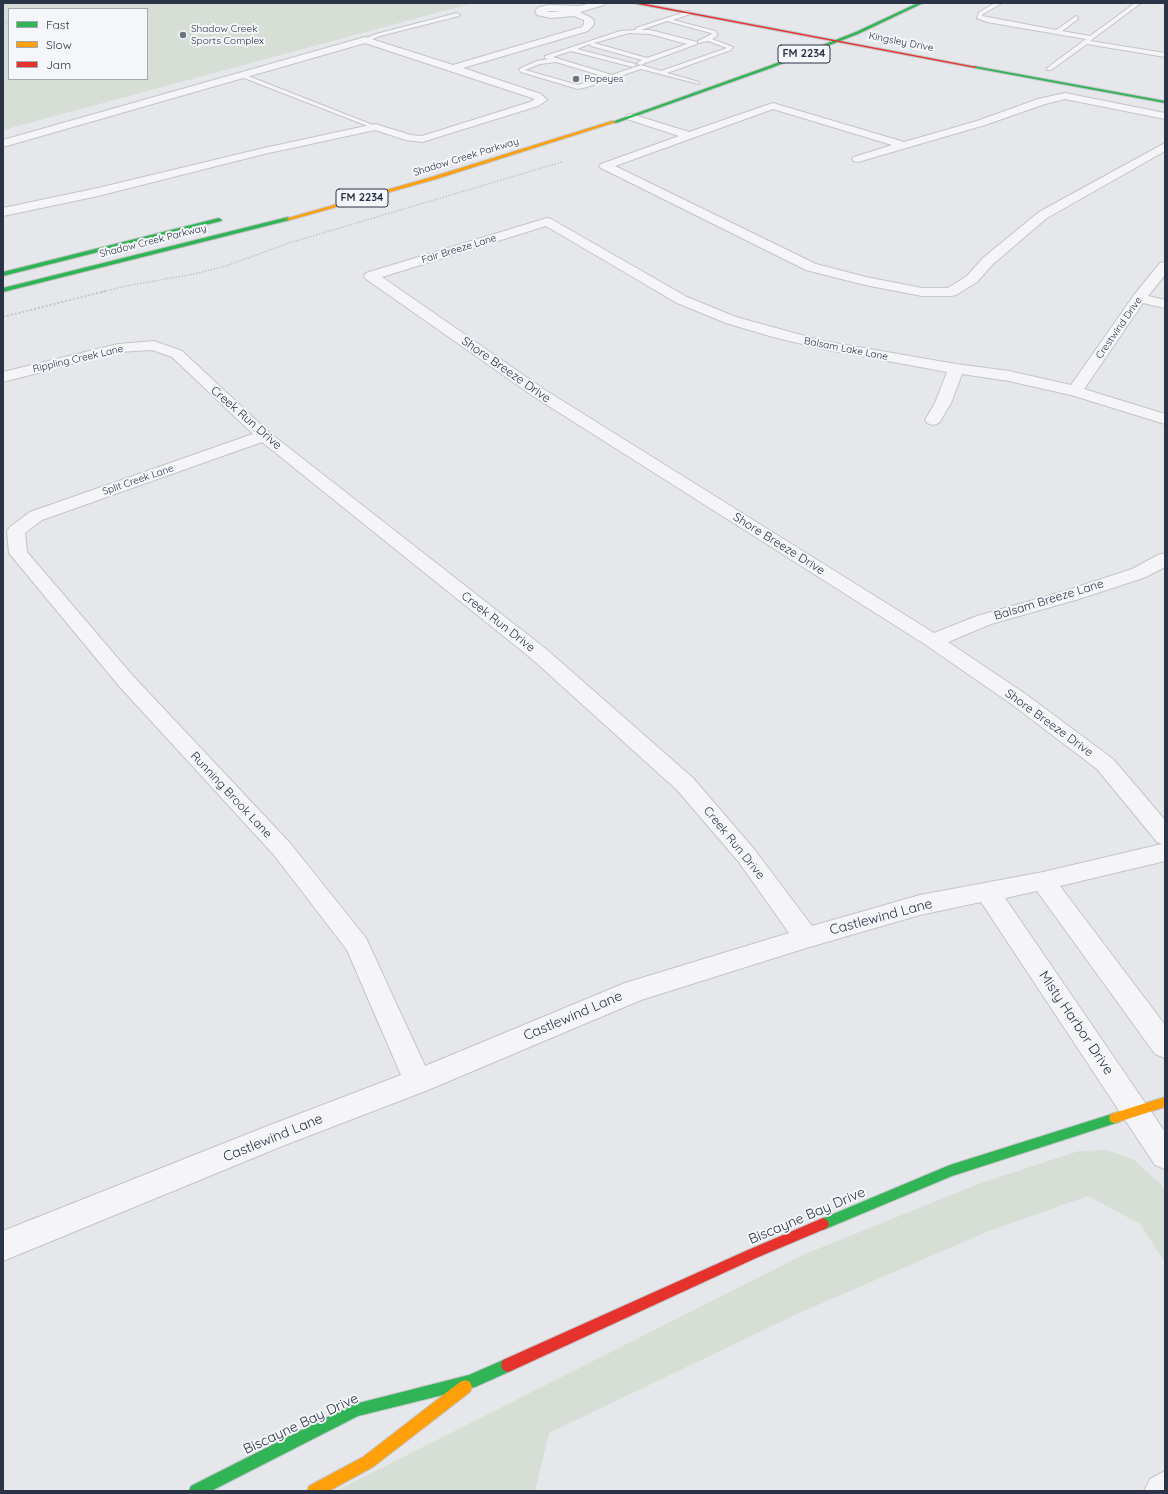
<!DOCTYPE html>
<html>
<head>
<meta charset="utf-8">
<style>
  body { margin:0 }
  #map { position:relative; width:1168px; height:1494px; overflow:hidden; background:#e5e7ea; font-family:Quicksand,sans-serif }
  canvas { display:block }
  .frame { position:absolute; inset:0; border:4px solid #2a3446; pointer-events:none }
  .legend { position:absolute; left:8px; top:8px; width:140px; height:72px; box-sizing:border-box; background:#f4f6f9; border:1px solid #a3a8b1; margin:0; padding:5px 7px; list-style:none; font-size:12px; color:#2a3446 }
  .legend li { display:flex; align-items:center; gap:8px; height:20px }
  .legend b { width:20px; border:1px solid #a3a8b1 }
</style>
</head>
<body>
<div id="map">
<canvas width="1168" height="1494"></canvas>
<div class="frame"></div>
<ul class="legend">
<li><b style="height:5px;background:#30b455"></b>Fast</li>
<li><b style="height:5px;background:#ff9f0a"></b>Slow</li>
<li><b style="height:5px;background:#e5322d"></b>Jam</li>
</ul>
</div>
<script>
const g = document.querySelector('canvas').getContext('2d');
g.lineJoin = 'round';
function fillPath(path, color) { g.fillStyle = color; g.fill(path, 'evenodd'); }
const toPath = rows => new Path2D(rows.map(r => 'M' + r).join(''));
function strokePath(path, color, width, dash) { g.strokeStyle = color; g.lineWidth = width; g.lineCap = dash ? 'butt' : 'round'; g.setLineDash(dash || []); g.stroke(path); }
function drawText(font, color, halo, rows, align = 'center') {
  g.font = font + ' Quicksand,sans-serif'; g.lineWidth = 4; g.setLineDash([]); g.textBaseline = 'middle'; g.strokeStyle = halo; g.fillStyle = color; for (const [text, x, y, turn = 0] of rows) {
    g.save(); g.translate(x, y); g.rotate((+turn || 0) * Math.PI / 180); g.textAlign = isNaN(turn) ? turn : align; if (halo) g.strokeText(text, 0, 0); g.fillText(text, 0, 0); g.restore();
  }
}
fillPath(toPath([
  [3,3,473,3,3,130],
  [9,9,147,9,147,79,9,79],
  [1107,1150,1134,1160,1165,1188,1165,1262,1140,1224,1088,1196,989,1231,799,1313,549,1433,535,1491,336,1491,805,1254,984,1182,1079,1151]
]), '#d6ded5');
const lane = toPath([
  [995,3,1002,3,983,14,982,16,1056,30,1076,16,1078,17,1078,19,1062,31,1090,36,1135,3,1141,3,1090,41,1165,53,1165,57,1087,44,1051,70,1047,70,1047,68,1086,39,987,22,977,18,979,12,995,3],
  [688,11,691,13,690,14,673,20,715,31,718,35,712,39,733,47,731,50,667,73,699,82,699,84,641,69,587,87,578,89,521,72,519,69,537,61,548,59,545,58,545,56,620,31,636,30,636,28,688,11],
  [667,21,711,33,712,34,698,41,698,43,708,41,727,48,661,71,641,65,612,75,553,57,571,51,633,67,635,66,635,64,577,49,590,44,591,46,642,60,637,63,640,65,697,44,697,42,650,30,641,30,667,21],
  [629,33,650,34,687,44,647,58,594,43,629,33],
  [556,62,606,77,578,85,525,70,540,64,556,62],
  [457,13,460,15,459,16,380,36,365,42,362,40,376,34,457,13],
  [239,74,243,74,378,127,373,128,239,76,239,74]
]);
const street = toPath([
  [591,3,605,3,604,5,580,12,593,19,594,24,588,31,463,68,541,94,547,100,538,106,422,142,406,140,375,130,264,154,98,196,3,216,3,208,98,188,264,148,375,124,411,135,422,136,530,102,535,99,365,43,3,147,3,140,365,37,453,65,582,27,584,24,584,20,574,16,551,18,537,15,535,11,539,7,549,5,580,6,591,3],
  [545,11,562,11,551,12,545,11],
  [1065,93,1165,113,1165,119,1065,99,1045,104,985,125,858,162,854,161,852,159,854,157,892,145,773,109,615,166,816,264,866,277,922,288,948,288,967,276,983,258,1039,212,1165,143,1165,151,1047,218,993,264,977,282,956,295,951,296,922,296,865,285,806,270,601,168,599,166,601,164,679,136,627,119,626,117,627,115,631,114,689,132,773,103,904,142,977,121,1038,99,1065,93],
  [547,218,551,219,687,297,736,317,823,341,956,364,1009,371,1071,385,1134,295,1160,263,1165,262,1165,275,1148,296,1165,300,1165,308,1143,303,1084,389,1165,414,1165,424,1071,395,1009,381,962,374,951,403,939,423,933,425,927,423,925,420,935,403,947,372,823,349,773,337,726,323,677,303,546,226,382,277,545,390,934,633,977,616,1065,591,1132,569,1158,555,1165,553,1165,567,1146,577,1079,599,991,624,948,642,1024,693,1113,759,1165,820,1165,861,1060,886,1165,1025,1165,1058,1155,1054,1037,891,1005,898,1165,1132,1165,1169,1155,1165,981,902,920,915,806,948,641,1000,428,1090,285,1145,3,1261,3,1231,265,1127,401,1075,347,950,274,855,119,686,9,553,7,531,10,527,30,512,253,434,172,357,152,350,118,352,3,382,3,372,118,344,154,341,182,351,270,433,546,649,693,778,754,849,812,926,920,895,1043,872,1162,844,1157,842,1097,769,1010,703,926,645,533,396,366,279,364,276,366,273,547,218],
  [262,442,532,659,677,790,738,861,789,933,625,983,425,1066,366,938,290,843,133,676,27,552,25,533,42,520,262,442],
  [1165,1471,1165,1491,1144,1491,1150,1479,1165,1471]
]);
const fast = toPath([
  [918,3,923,3,858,34,771,68,616,123,612,122,769,66,856,32,918,3],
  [974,66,1165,101,1165,103,975,68,974,66],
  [288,217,291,219,290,220,3,292,3,288,288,217],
  [219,218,222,220,221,221,3,276,3,272,219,218],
  [1115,1113,1119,1114,1121,1118,1119,1122,952,1176,823,1230,819,1228,817,1224,819,1220,950,1165,1115,1113],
  [508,1358,513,1360,515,1365,513,1370,475,1387,358,1416,211,1491,189,1491,191,1486,351,1405,469,1375,508,1358]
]);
const slow = toPath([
  [612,121,616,122,436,179,290,220,285,219,432,177,612,121],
  [1165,1097,1165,1107,1115,1123,1111,1122,1109,1118,1111,1114,1165,1097],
  [465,1380,470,1382,472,1387,470,1392,373,1467,329,1491,307,1491,309,1486,363,1457,460,1382,465,1380]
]);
const jam = toPath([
  [632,3,640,3,977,67,975,68,632,3],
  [823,1218,827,1220,829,1224,827,1228,756,1258,513,1370,508,1372,503,1370,501,1365,503,1360,748,1250,823,1218]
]);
strokePath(lane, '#c3c5c8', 2);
strokePath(street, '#c3c5c8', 2);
strokePath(fast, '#c3c5c8', 2);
strokePath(slow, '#c3c5c8', 2);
strokePath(jam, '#c3c5c8', 2);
strokePath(toPath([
  [3,24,9,22]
]), '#c4c5ca', 1, [1.5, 1.5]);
strokePath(toPath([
  [102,292,126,286,194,274,226,266,289,243,562,162]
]), '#c4c5ca', 1.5, [1.5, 1.5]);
strokePath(toPath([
  [3,317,106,291]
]), '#c4c5ca', 2, [2, 2]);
fillPath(lane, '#f5f5f7');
fillPath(street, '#f5f5f7');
fillPath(fast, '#30b455');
fillPath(slow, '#ff9f0a');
fillPath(jam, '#e5322d');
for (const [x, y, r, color] of [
  [183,35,4,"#6b737f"],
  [576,79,4,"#6b737f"]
]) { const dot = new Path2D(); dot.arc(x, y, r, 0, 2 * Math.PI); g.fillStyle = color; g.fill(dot); strokePath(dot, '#f4f6f9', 1.5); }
drawText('10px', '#2a3446', '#f4f6f9', [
  ["Shadow Creek",191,29],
  ["Sports Complex",191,41],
  ["Popeyes",584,79]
], 'left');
drawText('10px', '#2a3446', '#f4f6f9', [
  ["Kingsley Drive",901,42,11],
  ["Shadow Creek Parkway",466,157,-17],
  ["Shadow Creek Parkway",153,241,-14],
  ["Fair Breeze Lane",459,249,-17],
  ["Crestwind Drive",1119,328,-55],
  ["Balsam Lake Lane",846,349,11],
  ["Rippling Creek Lane",78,359,-13],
  ["Split Creek Lane",138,480,-19]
]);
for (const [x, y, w] of [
  [804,54,52],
  [362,198,52]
]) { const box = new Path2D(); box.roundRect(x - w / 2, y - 9, w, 18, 3); g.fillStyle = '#f4f6f9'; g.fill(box); strokePath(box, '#2a3446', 1); }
drawText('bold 11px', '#2a3446', null, [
  ["FM 2234",804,54],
  ["FM 2234",362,198]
]);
drawText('12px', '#2a3446', '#f4f6f9', [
  ["Shore Breeze Drive",506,370,35],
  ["Creek Run Drive",246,418,41],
  ["Shore Breeze Drive",779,544,32],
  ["Balsam Breeze Lane",1049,600,-17],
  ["Creek Run Drive",498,622,38],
  ["Shore Breeze Drive",1049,723,36],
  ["Running Brook Lane",231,795,47],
  ["Creek Run Drive",734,843,51]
]);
drawText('14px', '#2a3446', '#f4f6f9', [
  ["Castlewind Lane",881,917,-15],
  ["Castlewind Lane",573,1016,-23],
  ["Misty Harbor Drive",1076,1023,56],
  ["Castlewind Lane",273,1138,-22],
  ["Biscayne Bay Drive",807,1216,-23],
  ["Biscayne Bay Drive",301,1424,-25]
]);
</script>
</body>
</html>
